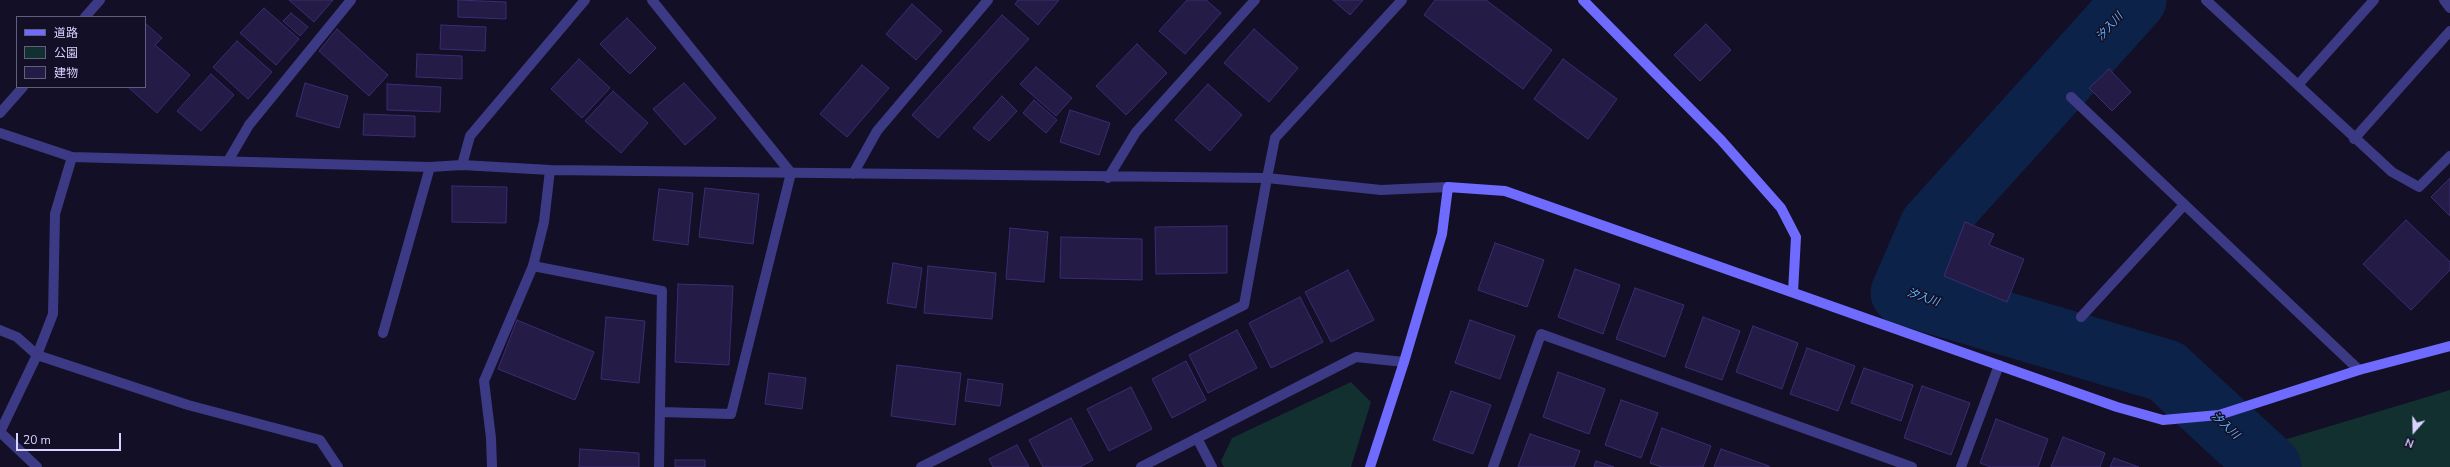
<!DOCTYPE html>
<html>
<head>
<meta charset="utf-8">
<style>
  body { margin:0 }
  #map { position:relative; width:2450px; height:467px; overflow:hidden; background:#130f26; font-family:"Nunito Sans","Noto Sans JP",sans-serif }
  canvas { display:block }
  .legend { position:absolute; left:16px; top:16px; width:130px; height:72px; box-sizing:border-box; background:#130f26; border:1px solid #625e7d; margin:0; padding:5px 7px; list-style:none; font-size:12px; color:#d9d4ff }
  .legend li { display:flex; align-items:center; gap:8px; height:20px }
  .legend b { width:20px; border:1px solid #625e7d }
  .north { position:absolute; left:2394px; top:411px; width:40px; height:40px; -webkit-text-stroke:3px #130f26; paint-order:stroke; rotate:200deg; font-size:11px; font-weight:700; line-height:16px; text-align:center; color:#d9d4ff }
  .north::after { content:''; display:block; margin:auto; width:14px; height:18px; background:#d9d4ff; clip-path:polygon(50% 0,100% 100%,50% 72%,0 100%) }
  .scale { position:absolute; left:16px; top:433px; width:105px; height:18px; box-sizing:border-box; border:2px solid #d9d4ff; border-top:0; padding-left:5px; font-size:12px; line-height:14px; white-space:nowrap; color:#d9d4ff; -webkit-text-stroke:3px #130f26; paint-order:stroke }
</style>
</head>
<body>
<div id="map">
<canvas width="2450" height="467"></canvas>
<ul class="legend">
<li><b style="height:5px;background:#6f6bff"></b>道路</li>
<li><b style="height:11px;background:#12302f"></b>公園</li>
<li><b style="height:11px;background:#241b47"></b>建物</li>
</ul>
<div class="north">N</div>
<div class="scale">20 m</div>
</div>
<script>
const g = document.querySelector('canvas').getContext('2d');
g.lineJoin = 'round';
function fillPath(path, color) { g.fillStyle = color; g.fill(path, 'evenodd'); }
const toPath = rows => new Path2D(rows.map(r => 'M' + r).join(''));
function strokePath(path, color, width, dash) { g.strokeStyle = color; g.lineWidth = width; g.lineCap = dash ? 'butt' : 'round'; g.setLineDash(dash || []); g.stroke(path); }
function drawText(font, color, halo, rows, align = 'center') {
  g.font = font + ' "Nunito Sans","Noto Sans JP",sans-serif'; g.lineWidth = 3; g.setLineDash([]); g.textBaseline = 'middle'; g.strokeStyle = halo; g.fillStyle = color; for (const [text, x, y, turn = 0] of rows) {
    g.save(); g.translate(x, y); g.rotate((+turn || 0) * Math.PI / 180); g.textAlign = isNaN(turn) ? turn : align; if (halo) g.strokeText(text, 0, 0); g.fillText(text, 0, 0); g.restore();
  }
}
fillPath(toPath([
  [1351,382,1371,402,1351,467,1224,467,1221,461,1232,438],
  [2450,390,2450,467,2280,467,2257,448]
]), '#12302f');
strokePath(toPath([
  [2135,0,1931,226,1902,293,2166,371,2270,467]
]), '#0c2248', 63);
const building = toPath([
  [289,0,333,0,314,22,289,0],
  [458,0,506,2,506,19,458,17,458,0],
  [1018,0,1059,0,1038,25,1015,4,1018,0],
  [1187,0,1206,0,1221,13,1185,54,1159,31,1187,0],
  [1333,0,1363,0,1350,15,1333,0],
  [1435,0,1486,0,1552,50,1523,89,1424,15,1435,0],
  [912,4,942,31,916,60,886,34,912,4],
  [264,8,299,39,276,65,240,33,264,8],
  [291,13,308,27,300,36,283,21,291,13],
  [1002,15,1029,39,938,138,912,115,1002,15],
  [627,18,656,48,630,74,600,44,627,18],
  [145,23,162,38,155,45,190,75,157,113,128,87,145,87,145,23],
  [1706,24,1731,50,1700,81,1674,55,1706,24],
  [441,25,486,27,485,51,440,49,441,25],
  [337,29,388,75,369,96,319,51,337,29],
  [1254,29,1298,68,1269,102,1224,63,1254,29],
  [237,41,272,72,248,99,213,67,237,41],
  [1137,44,1167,73,1126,115,1096,86,1137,44],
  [417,54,462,56,462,79,416,77,417,54],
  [579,59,610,88,582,118,551,89,579,59],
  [1563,59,1617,99,1588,139,1534,99,1563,59],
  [862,65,889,88,847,137,820,114,862,65],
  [1036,67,1072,98,1056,116,1020,84,1036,67],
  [2109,69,2131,92,2112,111,2089,88,2109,69],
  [211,74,234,95,201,131,177,111,211,74],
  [305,83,348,96,339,128,296,116,305,83],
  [684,83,716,118,685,145,653,109,684,83],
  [387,84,441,87,440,112,387,110,387,84],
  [1208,84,1242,115,1210,151,1175,120,1208,84],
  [613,91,648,123,621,153,585,121,613,91],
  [1002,96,1017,111,989,141,973,128,1002,96],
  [1034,100,1057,120,1046,133,1023,113,1034,100],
  [1070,110,1110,123,1099,155,1060,142,1070,110],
  [364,114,415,116,415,137,363,135,364,114],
  [2450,178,2450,216,2431,197,2450,178],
  [452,186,507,187,506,223,452,222,452,186],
  [705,188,759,194,753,244,699,237,705,188],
  [659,189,693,193,688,245,653,240,659,189],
  [2406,220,2450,262,2450,270,2411,310,2363,264,2406,220],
  [1965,222,1994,234,1989,245,2024,259,2007,302,1944,276,1965,222],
  [1227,226,1227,273,1156,274,1155,227,1227,226],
  [1010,228,1048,232,1044,282,1006,279,1010,228],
  [1061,237,1142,239,1142,280,1060,278,1061,237],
  [1495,243,1544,260,1527,307,1478,290,1495,243],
  [893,263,922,268,916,308,887,303,893,263],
  [928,266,996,273,992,319,924,313,928,266],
  [1575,269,1620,285,1603,334,1558,317,1575,269],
  [1348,270,1374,320,1331,342,1305,292,1348,270],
  [678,284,733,286,729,365,675,362,678,284],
  [1635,288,1684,305,1665,357,1616,339,1635,288],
  [1300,297,1323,342,1271,368,1249,323,1300,297],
  [606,317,645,321,639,383,601,379,606,317],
  [1703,317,1740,331,1722,380,1685,367,1703,317],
  [517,320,594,352,575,400,498,369,517,320],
  [1470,320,1515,336,1500,379,1455,363,1470,320],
  [1753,326,1798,343,1782,389,1736,372,1753,326],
  [1237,330,1257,368,1208,393,1189,355,1237,330],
  [1807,348,1855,366,1838,411,1790,394,1807,348],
  [1186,361,1206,400,1172,418,1152,379,1186,361],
  [897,365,961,373,955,425,891,416,897,365],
  [1864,368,1913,385,1901,421,1851,403,1864,368],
  [1558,372,1605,389,1589,434,1543,417,1558,372],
  [769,373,806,378,802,409,765,404,769,373],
  [968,379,1003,384,1000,406,965,401,968,379],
  [1922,386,1970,403,1951,455,1904,438,1922,386],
  [1131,387,1152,429,1109,451,1087,409,1131,387],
  [1451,391,1491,405,1473,454,1433,440,1451,391],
  [1621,400,1658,413,1641,458,1605,445,1621,400],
  [1071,418,1093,460,1080,467,1043,467,1029,440,1071,418],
  [1996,419,2048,439,2038,467,1991,467,1980,463,1996,419],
  [1662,428,1711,446,1703,467,1662,467,1650,463,1662,428],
  [1530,434,1580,451,1574,467,1518,467,1530,434],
  [2063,437,2105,453,2100,467,2051,467,2063,437],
  [1017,445,1029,467,993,467,989,459,1017,445],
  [580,449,639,453,639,467,579,467,580,449],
  [1721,449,1769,466,1769,467,1714,467,1721,449],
  [2114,458,2139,467,2110,467,2114,458],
  [675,460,705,460,705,467,675,467,675,460],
  [1596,461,1614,467,1594,467,1596,461]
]);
fillPath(building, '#241b47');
strokePath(building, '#3b2d73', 1);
strokePath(toPath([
  [533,266,662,291,659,467],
  [383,333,430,167],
  [661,412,731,414,791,173],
  [0,432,37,467],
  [921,467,1244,305,1267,178],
  [1961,467,1999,365]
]), '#3d3a85', 10);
strokePath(toPath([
  [652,0,791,173],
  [2206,0,2392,172,2419,187,2450,156],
  [2444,0,2450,8],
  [85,17,100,0],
  [2298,85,2374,0],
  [2071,97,2359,370],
  [0,113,23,87],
  [0,133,72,157,430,167,462,165,550,170,1267,178,1381,190,1448,187],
  [2354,139,2450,31],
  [228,161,249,125,351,0],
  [462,165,470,136,585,0],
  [853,174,877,131,988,0],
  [1108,178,1136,132,1255,0],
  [1267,178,1275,138,1402,0],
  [2081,317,2184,205],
  [0,330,17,337,37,355,188,405,320,440,338,467],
  [0,432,37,355,53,314,55,214,72,157],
  [1197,438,1212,467],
  [492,467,491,438,484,381,533,266,544,222,550,170],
  [1141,467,1356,357,1404,362],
  [1493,467,1541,334,1912,467]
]), '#3d3a85', 10);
strokePath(toPath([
  [1583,0,1721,140,1781,208,1796,237,1793,292],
  [1370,467,1404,362,1442,234,1448,187,1505,191,2117,407,2163,420,2219,415,2359,370,2450,346]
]), '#6f6bff', 10);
drawText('italic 11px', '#62b6ff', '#130f26', [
  ["汐入川",2110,27,-48],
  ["汐入川",1923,298,19],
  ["汐入川",2225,426,43]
]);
</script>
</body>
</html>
